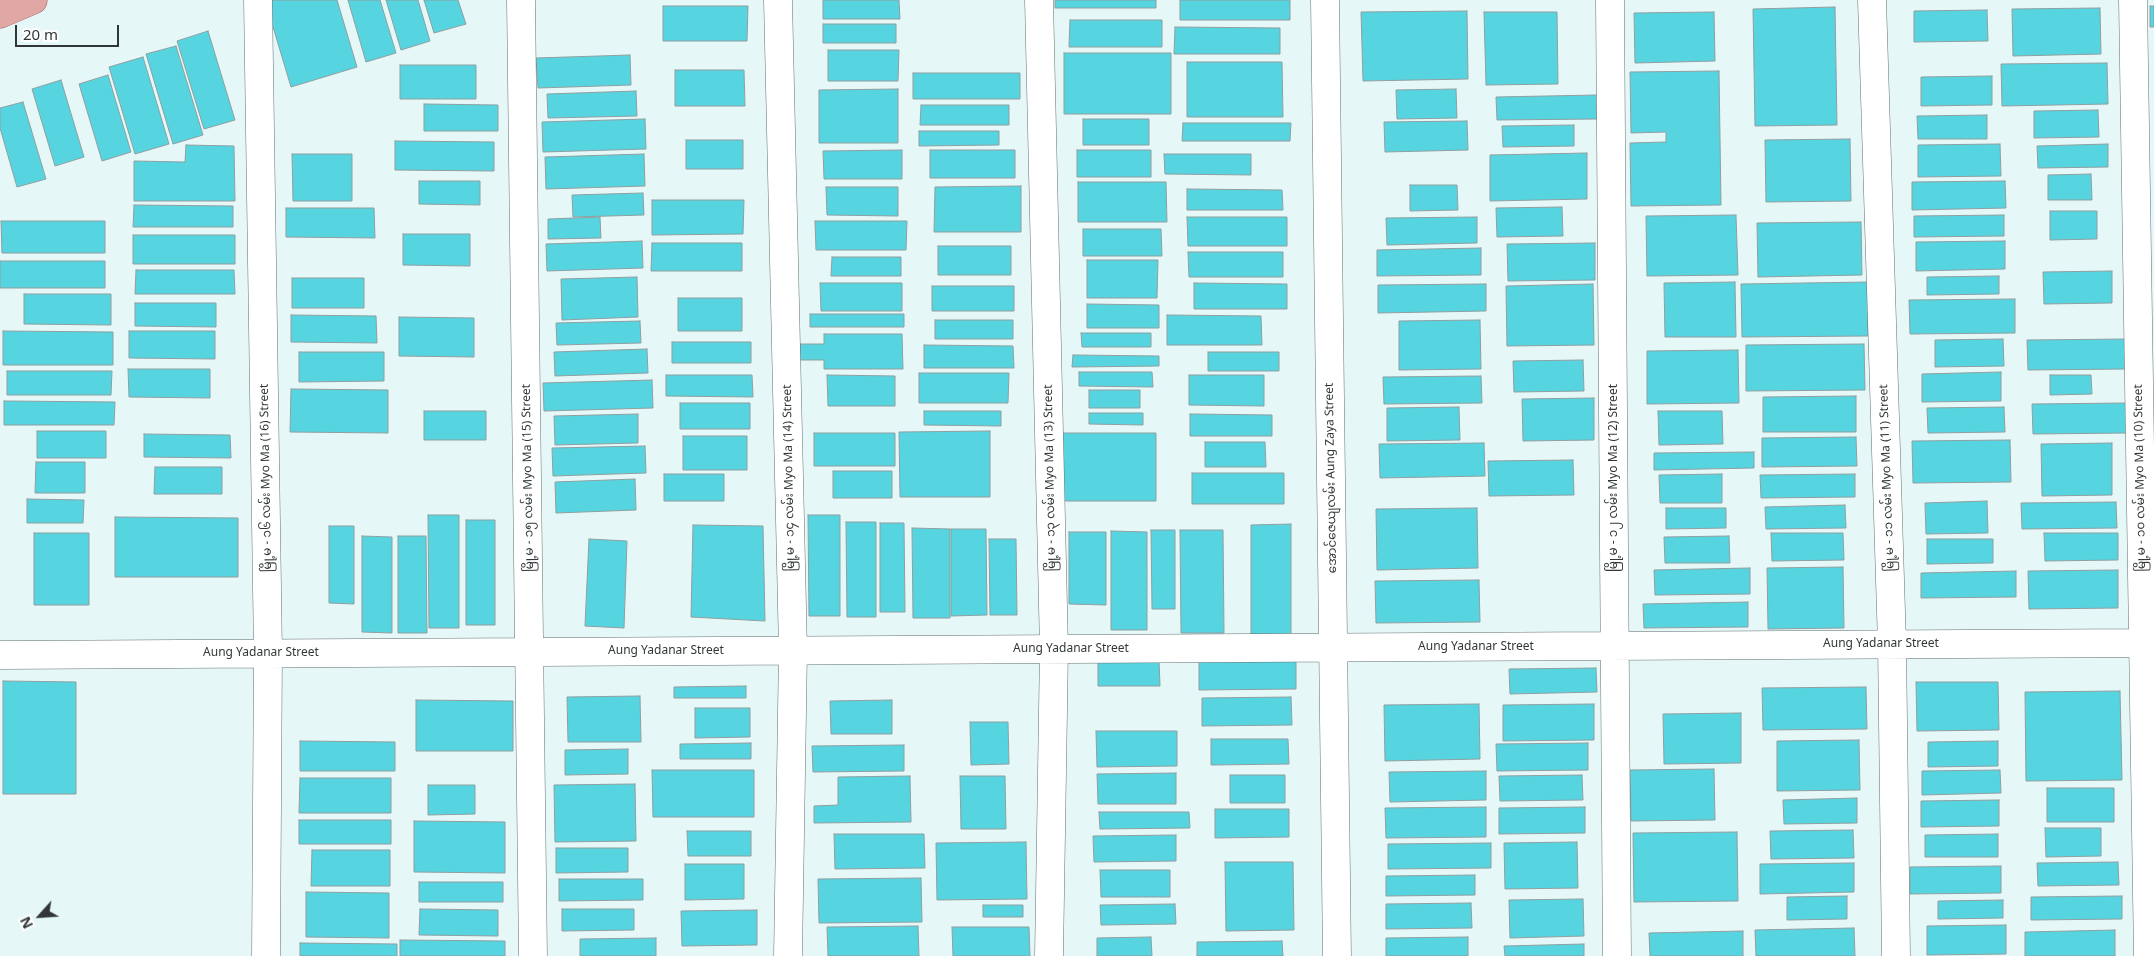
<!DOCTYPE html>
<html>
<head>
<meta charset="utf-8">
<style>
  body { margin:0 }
  #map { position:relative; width:2154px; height:956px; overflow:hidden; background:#e6f7f8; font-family:"Noto Sans",sans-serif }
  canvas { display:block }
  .north { position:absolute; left:15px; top:891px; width:50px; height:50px; -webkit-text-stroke:4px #fff; paint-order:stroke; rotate:244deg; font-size:14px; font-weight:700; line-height:20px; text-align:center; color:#313738 }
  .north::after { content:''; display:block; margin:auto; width:18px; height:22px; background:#313738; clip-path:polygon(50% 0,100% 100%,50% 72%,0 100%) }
  .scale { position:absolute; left:15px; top:25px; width:104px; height:22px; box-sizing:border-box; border:2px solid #313738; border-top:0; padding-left:6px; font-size:15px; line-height:18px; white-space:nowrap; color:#313738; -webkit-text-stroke:4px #fff; paint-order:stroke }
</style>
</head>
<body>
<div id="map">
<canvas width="2154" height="956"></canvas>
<div class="north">N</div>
<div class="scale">20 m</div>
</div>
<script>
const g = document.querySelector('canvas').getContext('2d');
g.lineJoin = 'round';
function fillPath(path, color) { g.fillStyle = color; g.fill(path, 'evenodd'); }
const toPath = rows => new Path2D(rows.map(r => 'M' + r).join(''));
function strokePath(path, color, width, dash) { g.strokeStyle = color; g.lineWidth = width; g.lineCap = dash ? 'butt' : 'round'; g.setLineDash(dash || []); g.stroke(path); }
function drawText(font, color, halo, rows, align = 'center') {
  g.font = font + ' "Noto Sans","Noto Sans Myanmar",sans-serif'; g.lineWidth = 4.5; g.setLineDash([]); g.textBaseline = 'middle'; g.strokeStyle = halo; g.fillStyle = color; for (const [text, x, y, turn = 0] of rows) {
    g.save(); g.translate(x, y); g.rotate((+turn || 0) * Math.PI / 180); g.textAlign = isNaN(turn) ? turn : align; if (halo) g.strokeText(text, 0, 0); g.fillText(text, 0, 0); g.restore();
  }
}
const building = toPath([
  [265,0,337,0,357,67,291,87,265,0],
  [348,0,380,0,396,53,366,62,348,0],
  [386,0,418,0,430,41,401,50,386,0],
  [424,0,458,0,466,24,434,33,424,0],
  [823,0,899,0,900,19,823,19,823,0],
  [1055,0,1156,0,1156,8,1055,8,1055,0],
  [1180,0,1290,0,1290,20,1180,20,1180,0],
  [663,6,748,6,747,41,663,41,663,6],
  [2150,6,2154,6,2154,27,2150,27,2150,6],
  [1835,7,1837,125,1755,126,1753,9,1835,7],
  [2100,8,2101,54,2013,56,2012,9,2100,8],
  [1987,10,1988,41,1914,42,1914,11,1987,10],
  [1467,11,1468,79,1363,81,1361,12,1467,11],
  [1484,12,1557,12,1558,84,1486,85,1484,12],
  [1714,12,1715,61,1635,63,1634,13,1714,12],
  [1070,20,1162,20,1162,47,1069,47,1070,20],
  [823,24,896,24,896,43,823,43,823,24],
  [1175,27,1280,28,1280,54,1174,54,1175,27],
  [208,31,235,120,204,129,177,41,208,31],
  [176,46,203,135,173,144,146,54,176,46],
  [828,50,899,50,898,81,828,81,828,50],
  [1064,53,1171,53,1171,114,1064,114,1064,53],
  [630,55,631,85,538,88,536,58,630,55],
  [143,57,169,144,135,154,109,67,143,57],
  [1187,62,1282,62,1283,117,1187,117,1187,62],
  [2107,63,2108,104,2002,106,2001,64,2107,63],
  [400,65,476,65,476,99,400,99,400,65],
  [675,70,744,70,745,106,675,106,675,70],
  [1719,71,1721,205,1631,206,1630,143,1666,142,1666,132,1631,133,1630,72,1719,71],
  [913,73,1020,73,1020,99,913,99,913,73],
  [108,75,131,152,102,161,79,84,108,75],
  [1992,76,1992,105,1921,106,1921,77,1992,76],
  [61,80,84,157,55,166,32,89,61,80],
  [898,89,898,143,819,143,819,90,898,89],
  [1456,89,1457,118,1397,119,1396,90,1456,89],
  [636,91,637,116,548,118,547,94,636,91],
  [1597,95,1597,119,1497,120,1496,97,1597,95],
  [23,102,46,179,17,187,0,128,0,108,23,102],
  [424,104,498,105,498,131,424,131,424,104],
  [921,105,1009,105,1009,125,920,125,921,105],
  [2098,110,2099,137,2034,138,2034,111,2098,110],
  [1987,115,1987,139,1918,139,1917,116,1987,115],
  [645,119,646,149,543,152,542,122,645,119],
  [1083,119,1149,119,1149,145,1083,145,1083,119],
  [1467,121,1468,150,1385,152,1384,122,1467,121],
  [1183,123,1291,123,1290,141,1182,141,1183,123],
  [1574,125,1574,146,1503,147,1502,126,1574,125],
  [919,131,999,131,999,145,919,146,919,131],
  [1850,139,1851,201,1766,202,1765,140,1850,139],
  [686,140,743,140,743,169,686,169,686,140],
  [395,141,494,142,494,171,395,170,395,141],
  [2000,144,2001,176,1918,177,1918,145,2000,144],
  [2108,144,2108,167,2038,168,2037,146,2108,144],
  [186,145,234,146,235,201,134,201,134,161,185,162,186,145],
  [902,150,902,179,824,179,823,151,902,150],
  [930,150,1015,150,1015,178,930,178,930,150],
  [1077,150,1151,150,1151,177,1077,177,1077,150],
  [1587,153,1587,199,1490,201,1490,155,1587,153],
  [292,154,352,154,352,201,293,201,292,154],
  [644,154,645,186,546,189,545,157,644,154],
  [1164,154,1251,154,1251,175,1165,174,1164,154],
  [2091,174,2092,200,2048,200,2048,175,2091,174],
  [419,181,480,181,480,205,419,204,419,181],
  [2005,181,2006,208,1912,210,1912,182,2005,181],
  [1078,182,1166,182,1167,222,1078,222,1078,182],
  [1410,185,1457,185,1458,210,1410,211,1410,185],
  [1021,186,1021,232,934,232,935,187,1021,186],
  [826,187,898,187,898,216,827,215,826,187],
  [1187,189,1282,190,1283,210,1187,210,1187,189],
  [643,193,644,215,573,217,572,195,643,193],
  [652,200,744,200,743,234,652,235,652,200],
  [134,205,233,206,233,227,133,227,134,205],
  [1562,207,1563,236,1497,237,1496,208,1562,207],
  [286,208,374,208,375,238,286,237,286,208],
  [2050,211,2097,211,2097,239,2050,240,2050,211],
  [1736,215,1738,275,1647,276,1646,216,1736,215],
  [2004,215,2004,236,1914,237,1914,216,2004,215],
  [600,217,601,238,548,239,548,219,600,217],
  [1187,217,1287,217,1287,246,1188,246,1187,217],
  [1477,217,1477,243,1387,245,1386,218,1477,217],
  [1,221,105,221,105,253,2,253,1,221],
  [815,221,907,221,906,250,816,250,815,221],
  [1861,222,1862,275,1758,277,1757,223,1861,222],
  [1083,229,1161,229,1162,256,1083,256,1083,229],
  [403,234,470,234,470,266,403,265,403,234],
  [133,235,235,235,235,264,133,264,133,235],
  [642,241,643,268,547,271,546,244,642,241],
  [2005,241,2005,269,1916,271,1916,242,2005,241],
  [652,243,742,243,742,271,651,271,652,243],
  [1595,243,1595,280,1508,281,1507,244,1595,243],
  [938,246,1011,246,1011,275,938,275,938,246],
  [1481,248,1481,275,1377,276,1377,250,1481,248],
  [1188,252,1283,252,1283,277,1189,277,1188,252],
  [832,257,901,257,901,276,831,276,832,257],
  [1087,260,1158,260,1157,298,1087,298,1087,260],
  [0,261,105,261,105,288,0,288,0,261],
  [136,270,234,270,235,294,135,294,136,270],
  [2112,271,2112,303,2044,304,2043,272,2112,271],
  [1999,276,1999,294,1927,295,1927,277,1999,276],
  [637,277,638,317,562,320,561,279,637,277],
  [292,278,364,278,364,308,292,308,292,278],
  [1735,282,1736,337,1665,337,1664,283,1735,282],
  [1868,282,1868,336,1742,337,1741,284,1868,282],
  [820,283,902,283,902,311,821,311,820,283],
  [1194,283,1287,284,1287,309,1194,309,1194,283],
  [1486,284,1486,311,1378,313,1378,285,1486,284],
  [1593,284,1594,345,1507,346,1506,286,1593,284],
  [932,286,1014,286,1014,311,932,311,932,286],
  [24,294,111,294,111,325,24,324,24,294],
  [678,298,742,298,742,331,678,331,678,298],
  [2015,299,2015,333,1910,334,1909,300,2015,299],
  [135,303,216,303,216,327,135,326,135,303],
  [1087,304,1159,305,1159,328,1087,328,1087,304],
  [810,314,904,314,904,327,810,327,810,314],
  [291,315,376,316,377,343,291,342,291,315],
  [1167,315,1261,316,1262,345,1167,345,1167,315],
  [399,317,474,318,474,357,399,356,399,317],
  [935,320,1013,320,1013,339,935,339,935,320],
  [1480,320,1481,369,1399,370,1399,321,1480,320],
  [640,321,641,343,557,345,556,323,640,321],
  [3,331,113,332,113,365,3,365,3,331],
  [129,331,215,331,215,359,129,358,129,331],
  [1081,333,1151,333,1151,347,1082,347,1081,333],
  [824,334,902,334,903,369,824,369,824,360,800,360,800,344,824,344,824,334],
  [2003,339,2004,366,1935,367,1935,340,2003,339],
  [2127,339,2128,369,2028,370,2027,340,2127,339],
  [672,342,751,342,751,363,672,363,672,342],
  [1864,344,1865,390,1746,391,1746,345,1864,344],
  [924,345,1013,346,1014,368,924,368,924,345],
  [647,349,648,373,555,376,554,352,647,349],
  [1738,350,1739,403,1647,404,1647,351,1738,350],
  [299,352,384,352,384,381,299,382,299,352],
  [1208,352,1279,352,1279,371,1208,371,1208,352],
  [1073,355,1159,356,1159,366,1072,367,1073,355],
  [1583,360,1584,391,1514,392,1513,361,1583,360],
  [128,369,210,369,210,398,129,397,128,369],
  [7,371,112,371,111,395,7,395,7,371],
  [1079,372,1152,372,1153,387,1079,386,1079,372],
  [2001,372,2001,401,1922,402,1922,374,2001,372],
  [919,373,1009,373,1008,403,919,403,919,373],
  [666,375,752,375,753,397,666,396,666,375],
  [827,375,895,376,895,406,828,406,827,375],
  [1189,375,1264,375,1264,406,1189,405,1189,375],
  [2050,375,2091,375,2092,394,2050,395,2050,375],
  [1481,376,1482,403,1384,404,1383,377,1481,376],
  [652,380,653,408,544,411,543,383,652,380],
  [291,389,388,390,388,433,290,432,291,389],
  [1089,390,1140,390,1140,408,1089,408,1089,390],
  [1856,396,1856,432,1763,432,1763,397,1856,396],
  [1594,398,1594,440,1523,441,1522,399,1594,398],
  [4,401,115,402,114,425,4,425,4,401],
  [680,403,750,403,750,429,680,429,680,403],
  [2127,403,2128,433,2033,434,2032,404,2127,403],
  [1459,407,1460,440,1387,441,1387,408,1459,407],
  [2004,407,2005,432,1928,433,1927,408,2004,407],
  [424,411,486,411,486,440,424,440,424,411],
  [924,411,1001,411,1001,426,924,425,924,411],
  [1658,411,1722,411,1723,444,1659,445,1658,411],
  [1089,413,1143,413,1143,425,1089,424,1089,413],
  [638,414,638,443,555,445,554,416,638,414],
  [1190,414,1272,415,1272,436,1190,436,1190,414],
  [37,431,106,431,106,458,37,458,37,431],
  [990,431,990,497,900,497,899,432,990,431],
  [814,433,895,433,895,466,814,466,814,433],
  [1061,433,1156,433,1156,501,1061,501,1061,433],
  [144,434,230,435,231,458,144,457,144,434],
  [683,436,747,436,747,470,683,470,683,436],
  [1856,437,1857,466,1762,467,1762,438,1856,437],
  [2010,440,2011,482,1913,483,1912,441,2010,440],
  [1205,442,1265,442,1266,467,1205,467,1205,442],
  [1484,443,1485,476,1380,478,1379,444,1484,443],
  [2112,443,2112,495,2042,496,2041,444,2112,443],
  [645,446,646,473,553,476,552,448,645,446],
  [1754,452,1754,468,1654,470,1654,453,1754,452],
  [1573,460,1574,495,1489,496,1488,461,1573,460],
  [36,462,85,462,85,493,35,493,36,462],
  [155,467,222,467,222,494,154,494,155,467],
  [833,471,892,471,892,498,833,498,833,471],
  [1192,473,1284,473,1284,504,1192,504,1192,473],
  [664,474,724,474,724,501,664,501,664,474],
  [1722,474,1722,503,1660,503,1659,475,1722,474],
  [1855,474,1855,497,1761,498,1760,475,1855,474],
  [635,479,636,510,556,513,555,482,635,479],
  [27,499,84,500,83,523,27,523,27,499],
  [1987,501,1988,533,1926,534,1925,503,1987,501],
  [2116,502,2117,528,2022,529,2021,503,2116,502],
  [1845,505,1846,528,1766,529,1765,507,1845,505],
  [1477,508,1478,568,1377,570,1376,509,1477,508],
  [1666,508,1726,508,1726,528,1666,529,1666,508],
  [428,515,459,515,459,628,429,628,428,515],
  [808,515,840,515,840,616,809,616,808,515],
  [115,517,238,518,238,577,115,577,115,517],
  [466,520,495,520,495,625,466,625,466,520],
  [846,522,876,522,876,617,847,617,846,522],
  [880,523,904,523,905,612,880,612,880,523],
  [1291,524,1291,636,1251,637,1251,525,1291,524],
  [693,525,763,526,765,621,691,617,693,525],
  [329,526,354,526,354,604,329,603,329,526],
  [912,528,950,529,950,618,913,618,912,528],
  [951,529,986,529,987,615,951,616,951,529],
  [1151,530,1175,530,1175,609,1152,609,1151,530],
  [1180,530,1223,530,1224,633,1181,633,1180,530],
  [1111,531,1147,532,1147,630,1111,630,1111,531],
  [1069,532,1106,532,1106,605,1069,604,1069,532],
  [34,533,89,533,89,605,34,605,34,533],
  [1771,533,1843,533,1844,560,1772,561,1771,533],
  [2044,533,2118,533,2118,560,2045,561,2044,533],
  [362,536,392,537,392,633,362,632,362,536],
  [398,536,426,536,427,633,398,633,398,536],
  [1729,536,1730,563,1665,563,1664,537,1729,536],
  [589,539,627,541,624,628,585,626,589,539],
  [989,539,1016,539,1017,615,990,615,989,539],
  [1927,539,1993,539,1993,563,1927,564,1927,539],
  [1843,567,1844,628,1768,629,1767,568,1843,567],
  [1750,568,1750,594,1655,595,1654,570,1750,568],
  [2118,570,2118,608,2029,609,2028,571,2118,570],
  [2016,571,2016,597,1921,598,1921,573,2016,571],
  [1479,580,1480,622,1376,623,1375,581,1479,580],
  [1748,602,1748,627,1644,628,1643,604,1748,602],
  [1159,659,1160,686,1098,686,1098,660,1159,659],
  [1296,659,1296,689,1199,690,1199,660,1296,659],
  [1596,668,1597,692,1510,694,1509,669,1596,668],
  [3,681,76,682,76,794,3,794,3,681],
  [1916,682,1998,682,1999,730,1917,731,1916,682],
  [746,686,746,698,674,698,674,687,746,686],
  [1866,687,1867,729,1763,730,1762,688,1866,687],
  [2120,691,2122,780,2026,781,2025,692,2120,691],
  [640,696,641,742,568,742,567,697,640,696],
  [1291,697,1292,725,1202,726,1202,698,1291,697],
  [416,700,513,701,513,751,416,751,416,700],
  [892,700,892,734,831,734,830,701,892,700],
  [1479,704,1480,759,1385,761,1384,705,1479,704],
  [1594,704,1594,740,1503,741,1503,705,1594,704],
  [695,708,750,708,750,737,695,738,695,708],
  [1741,713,1741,763,1664,764,1663,714,1741,713],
  [970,722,1008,722,1009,764,971,765,970,722],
  [1096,731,1177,731,1177,766,1097,767,1096,731],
  [1211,739,1288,739,1289,764,1211,765,1211,739],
  [1859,740,1860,790,1777,791,1777,741,1859,740],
  [300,741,395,742,395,771,300,771,300,741],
  [1998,741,1998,766,1928,767,1928,742,1998,741],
  [751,743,751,759,680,759,680,744,751,743],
  [1588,743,1588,770,1497,771,1496,744,1588,743],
  [904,745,904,771,813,772,812,746,904,745],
  [628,749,628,774,565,775,565,750,628,749],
  [1714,769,1715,820,1631,821,1630,770,1714,769],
  [652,770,754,770,754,817,653,817,652,770],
  [2000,770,2001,793,1922,795,1922,771,2000,770],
  [1486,771,1486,800,1390,802,1389,772,1486,771],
  [1176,773,1176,804,1098,804,1097,774,1176,773],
  [1230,775,1285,775,1285,803,1230,803,1230,775],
  [1582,775,1583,800,1500,801,1499,776,1582,775],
  [910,776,911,822,814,823,814,806,838,805,838,777,910,776],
  [960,776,1005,776,1006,829,961,829,960,776],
  [300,778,391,778,391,813,299,813,300,778],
  [635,784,636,841,555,842,554,785,635,784],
  [428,785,475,785,475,814,428,815,428,785],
  [2047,788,2114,788,2114,822,2047,822,2047,788],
  [1857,798,1857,823,1784,824,1783,800,1857,798],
  [1999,800,1999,826,1921,827,1921,801,1999,800],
  [1486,807,1486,837,1386,838,1385,808,1486,807],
  [1585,807,1585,833,1499,834,1499,808,1585,807],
  [1215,809,1289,809,1289,837,1215,838,1215,809],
  [1099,812,1189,812,1190,828,1100,829,1099,812],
  [299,820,391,820,391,844,299,844,299,820],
  [414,821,505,822,505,873,414,872,414,821],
  [2045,828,2101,828,2101,856,2046,857,2045,828],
  [1853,830,1854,858,1771,859,1770,831,1853,830],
  [687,831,751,831,751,856,688,856,687,831],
  [1737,832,1738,901,1634,902,1633,833,1737,832],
  [834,834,924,834,925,868,835,869,834,834],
  [1998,834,1998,857,1925,857,1925,835,1998,834],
  [1176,835,1176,861,1094,862,1093,836,1176,835],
  [1026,842,1027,899,937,900,936,843,1026,842],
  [1577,842,1578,888,1505,889,1504,843,1577,842],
  [1491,843,1491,868,1388,869,1388,844,1491,843],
  [556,848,628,848,628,872,556,873,556,848],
  [312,850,390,850,390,886,311,886,312,850],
  [1225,862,1293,862,1294,930,1226,931,1225,862],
  [2118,862,2119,885,2038,886,2037,863,2118,862],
  [1854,863,1854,892,1760,894,1760,864,1854,863],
  [685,864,744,864,744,899,685,900,685,864],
  [2001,866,2001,893,1910,894,1910,867,2001,866],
  [1100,870,1170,870,1170,897,1101,897,1100,870],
  [1475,875,1475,895,1386,896,1386,876,1475,875],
  [921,878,922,922,819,923,818,879,921,878],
  [559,879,643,879,643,900,559,901,559,879],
  [419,882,503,882,503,902,419,902,419,882],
  [306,892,389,893,389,938,306,937,306,892],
  [1847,896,1847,919,1787,920,1787,897,1847,896],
  [2122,896,2122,919,2031,920,2031,897,2122,896],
  [1583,899,1584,936,1510,938,1509,900,1583,899],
  [2003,900,2003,918,1938,919,1938,901,2003,900],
  [1471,903,1472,928,1386,929,1386,904,1471,903],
  [1175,904,1176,924,1101,925,1100,905,1175,904],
  [983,905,1023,905,1023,917,983,917,983,905],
  [420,909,498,910,498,936,419,935,420,909],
  [562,909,634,909,634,930,562,931,562,909],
  [757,910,757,945,682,946,681,911,757,910],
  [2006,925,2006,954,1927,955,1927,926,2006,925],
  [918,926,919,956,828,956,827,927,918,926],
  [952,927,1029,927,1030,956,953,956,952,927],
  [1854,928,1855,956,1756,956,1755,930,1854,928],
  [2115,930,2115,956,2025,956,2025,932,2115,930],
  [1743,931,1743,956,1650,956,1649,933,1743,931],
  [1151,937,1152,956,1097,956,1097,938,1151,937],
  [1468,937,1468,956,1386,956,1386,938,1468,937],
  [656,938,656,956,580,956,580,939,656,938],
  [400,940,505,941,505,956,400,956,400,940],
  [1282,941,1283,956,1197,956,1197,942,1282,941],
  [300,943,397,944,397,956,300,956,300,943],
  [1584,944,1584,956,1505,956,1504,946,1584,944]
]);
fillPath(building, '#56d5e0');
strokePath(building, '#8f9fa0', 1);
const street = toPath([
  [258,0,268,653,266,956],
  [521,0,533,956],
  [778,0,793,650,788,956],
  [1039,0,1054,649,1049,956],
  [1325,0,1337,956],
  [1610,0,1617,956],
  [1872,0,1892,644,1896,956],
  [2133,0,2148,956],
  [0,655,2143,643]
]);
const primary = toPath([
  [0,14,33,0]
]);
strokePath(street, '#627172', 29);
strokePath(primary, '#955a58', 29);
strokePath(street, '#fff', 28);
strokePath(primary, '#e0a7a5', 28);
drawText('12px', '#313738', '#fff', [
  ["မြို့မ - ၁၆ လမ်း Myo Ma (16) Street",266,478,-91],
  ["မြို့မ - ၁၅ လမ်း Myo Ma (15) Street",528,478,-91],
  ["မြို့မ - ၁၄ လမ်း Myo Ma (14) Street",789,478,-91],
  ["မြို့မ - ၁၃ လမ်း Myo Ma (13) Street",1050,478,-91],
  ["အောင်ဇေယျလမ်း Aung Zaya Street",1331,478,-91],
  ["မြို့မ - ၁၂ လမ်း Myo Ma (12) Street",1614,478,-90],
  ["မြို့မ - ၁၁ လမ်း Myo Ma (11) Street",1887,478,-92],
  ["မြို့မ - ၁၀ လမ်း Myo Ma (10) Street",2140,478,-91],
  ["Aung Yadanar Street",1881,644],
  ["Aung Yadanar Street",1476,647],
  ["Aung Yadanar Street",1071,649],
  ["Aung Yadanar Street",666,651],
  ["Aung Yadanar Street",261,653]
]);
</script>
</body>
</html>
